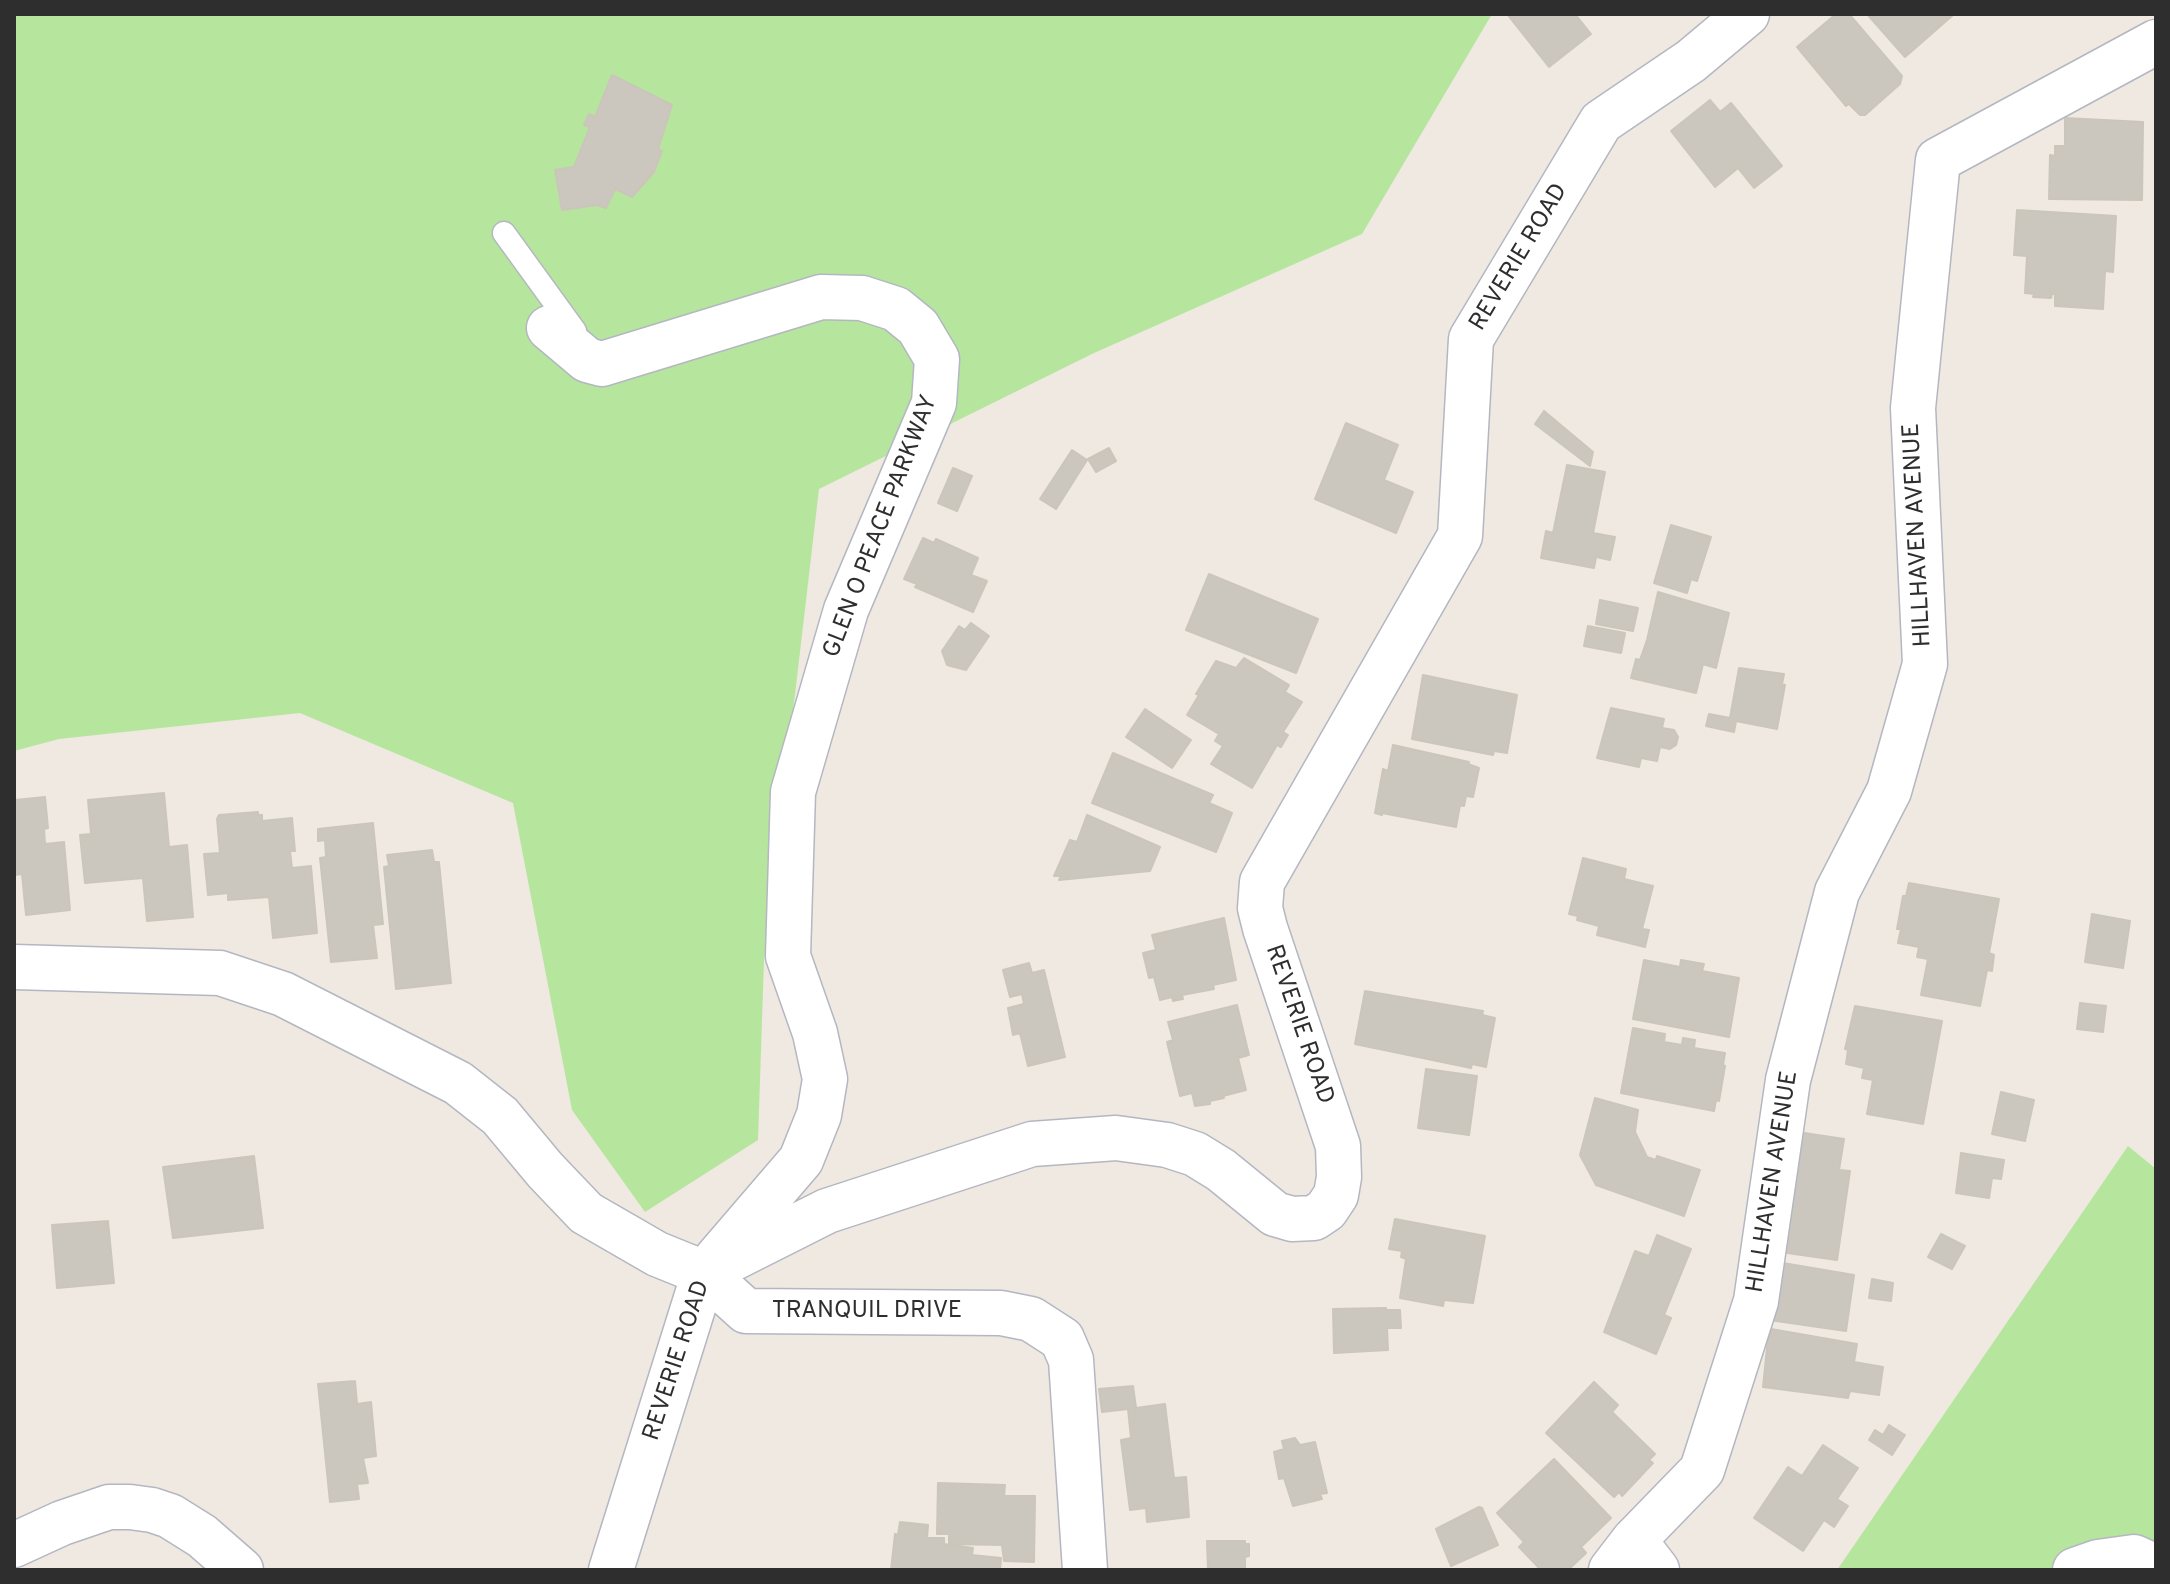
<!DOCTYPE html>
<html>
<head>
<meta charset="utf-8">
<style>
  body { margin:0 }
  #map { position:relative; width:2170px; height:1584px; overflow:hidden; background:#efe9e1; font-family:Overpass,sans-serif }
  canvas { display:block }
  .frame { position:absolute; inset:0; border:16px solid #2e2e2e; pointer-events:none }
</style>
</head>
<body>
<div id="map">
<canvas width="2170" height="1584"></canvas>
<div class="frame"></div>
</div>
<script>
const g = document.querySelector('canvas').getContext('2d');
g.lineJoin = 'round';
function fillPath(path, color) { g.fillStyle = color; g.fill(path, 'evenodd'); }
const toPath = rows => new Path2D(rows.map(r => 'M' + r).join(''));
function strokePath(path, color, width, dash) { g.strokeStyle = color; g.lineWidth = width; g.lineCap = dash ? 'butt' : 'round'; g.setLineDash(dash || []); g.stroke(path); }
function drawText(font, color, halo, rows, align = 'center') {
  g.font = font + ' Overpass,sans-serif'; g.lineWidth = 7; g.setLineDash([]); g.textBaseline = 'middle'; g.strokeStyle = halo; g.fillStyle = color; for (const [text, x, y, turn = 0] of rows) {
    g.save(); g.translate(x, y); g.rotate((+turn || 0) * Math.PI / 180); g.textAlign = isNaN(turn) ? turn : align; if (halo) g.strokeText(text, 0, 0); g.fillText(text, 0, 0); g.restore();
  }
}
fillPath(toPath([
  [14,14,1492,14,1362,234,1094,353,819,489,764,960,758,1140,645,1212,572,1110,513,803,300,713,59,739,14,751],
  [2128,1146,2156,1169,2156,1570,1837,1570]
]), '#b6e59e');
const building = toPath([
  [1507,14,1575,14,1591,34,1549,67,1507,14],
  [1836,14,1849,14,1902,76,1900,84,1865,115,1860,115,1849,104,1846,106,1797,47,1836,14],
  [1867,14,1952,14,1953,15,1905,57,1867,14],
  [612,75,672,105,658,149,662,151,654,172,632,197,615,189,606,208,597,205,562,210,555,170,574,167,590,127,584,125,589,114,595,117,612,75],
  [1710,100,1720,112,1731,103,1782,166,1754,188,1738,168,1715,187,1671,131,1710,100],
  [2065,118,2143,122,2142,200,2049,199,2050,155,2055,156,2055,146,2065,146,2065,118],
  [2017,210,2116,216,2113,272,2105,271,2103,309,2055,306,2055,294,2052,294,2051,298,2033,297,2034,294,2025,293,2027,256,2014,255,2017,210],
  [1544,411,1593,452,1590,466,1535,424,1544,411],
  [1346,423,1398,445,1384,480,1413,492,1396,533,1315,499,1346,423],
  [1109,448,1116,461,1096,472,1088,459,1109,448],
  [1072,450,1087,460,1056,509,1040,499,1072,450],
  [1567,465,1605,472,1593,533,1615,537,1610,560,1596,557,1594,568,1541,558,1546,531,1553,533,1567,465],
  [953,468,972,476,957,511,938,503,953,468],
  [1671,525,1711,537,1697,581,1691,579,1687,593,1654,583,1671,525],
  [923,538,934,543,936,539,978,558,971,575,987,581,973,612,915,587,917,584,904,579,923,538],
  [1209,574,1318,619,1296,673,1186,630,1209,574],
  [1658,592,1729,613,1716,668,1703,664,1696,693,1631,678,1636,659,1640,660,1647,640,1658,592],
  [1600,600,1638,608,1633,631,1596,624,1600,600],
  [971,623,989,636,966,670,947,665,942,651,959,626,965,630,971,623],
  [1588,626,1625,633,1621,653,1584,646,1588,626],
  [1244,658,1289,685,1285,692,1302,702,1283,732,1288,735,1281,747,1277,745,1252,788,1211,764,1223,746,1215,741,1219,734,1187,715,1199,695,1196,694,1216,661,1236,668,1244,658],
  [1739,668,1784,674,1782,684,1785,685,1777,729,1736,721,1734,732,1706,726,1709,714,1730,718,1739,668],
  [1423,675,1517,695,1507,753,1494,751,1493,755,1412,739,1423,675],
  [1611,708,1664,719,1662,728,1674,730,1678,737,1676,745,1670,749,1660,747,1657,761,1641,758,1639,767,1597,758,1611,708],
  [1145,709,1191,740,1172,768,1126,737,1145,709],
  [1393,745,1469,762,1468,764,1479,768,1473,797,1466,796,1464,806,1460,805,1456,827,1382,813,1382,815,1375,813,1383,769,1388,771,1393,745],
  [1113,753,1213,795,1209,803,1232,813,1216,852,1092,803,1113,753],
  [14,791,15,800,45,797,48,828,44,829,45,844,64,842,70,910,26,915,22,874,14,875,14,791],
  [164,793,169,847,187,845,193,917,147,921,143,878,85,883,80,835,91,834,88,800,164,793],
  [258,812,258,815,262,815,262,821,292,818,295,851,290,851,292,868,311,866,317,933,273,938,269,897,228,900,228,893,208,895,204,854,220,853,217,819,219,815,258,812],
  [1087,815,1160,847,1150,871,1059,880,1061,876,1054,876,1070,840,1077,842,1087,815],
  [373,823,383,924,373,925,377,958,331,962,320,858,326,857,325,840,318,841,318,829,373,823],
  [432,850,434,862,439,862,451,983,396,989,384,867,389,866,387,855,432,850],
  [1583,858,1626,869,1624,879,1653,886,1642,929,1649,930,1645,947,1597,935,1599,926,1577,920,1578,916,1569,914,1583,858],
  [1909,883,1999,899,1989,953,1994,955,1992,971,1987,970,1980,1006,1921,995,1928,959,1917,957,1919,947,1898,943,1901,929,1897,929,1903,896,1906,896,1909,883],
  [2092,914,2130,921,2123,968,2085,962,2092,914],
  [1224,918,1236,980,1213,985,1214,989,1182,995,1183,999,1173,1001,1172,997,1160,1000,1154,977,1149,978,1143,953,1156,950,1152,935,1224,918],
  [1644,960,1680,967,1681,960,1704,964,1702,971,1739,978,1729,1037,1633,1019,1644,960],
  [1029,963,1032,973,1044,970,1065,1057,1028,1066,1020,1033,1013,1035,1008,1008,1024,1004,1022,994,1010,997,1003,970,1029,963],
  [1365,991,1483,1011,1482,1015,1495,1018,1486,1067,1472,1064,1471,1068,1355,1044,1365,991],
  [2080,1003,2106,1006,2103,1032,2077,1029,2080,1003],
  [1237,1005,1249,1055,1238,1058,1246,1090,1223,1096,1224,1098,1210,1101,1210,1104,1195,1106,1192,1093,1180,1096,1167,1042,1173,1040,1168,1022,1237,1005],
  [1855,1006,1942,1021,1923,1124,1867,1114,1873,1080,1862,1078,1864,1068,1846,1064,1848,1050,1845,1049,1855,1006],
  [1633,1028,1665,1034,1664,1042,1682,1045,1683,1038,1695,1040,1694,1048,1725,1053,1723,1065,1725,1066,1719,1101,1716,1100,1714,1111,1621,1093,1633,1028],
  [1426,1069,1477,1076,1469,1135,1418,1128,1426,1069],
  [2001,1092,2034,1100,2025,1141,1992,1134,2001,1092],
  [1595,1098,1638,1110,1635,1132,1647,1157,1656,1160,1657,1156,1700,1170,1684,1216,1596,1185,1580,1155,1595,1098],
  [1791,1131,1844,1139,1839,1170,1850,1171,1837,1260,1773,1251,1791,1131],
  [1961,1153,2004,1160,2001,1179,1992,1178,1989,1198,1956,1193,1961,1153],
  [254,1156,263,1228,173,1238,163,1167,254,1156],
  [1395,1219,1485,1236,1473,1303,1444,1300,1443,1306,1400,1298,1406,1259,1401,1257,1402,1251,1389,1249,1395,1219],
  [108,1221,114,1283,57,1288,52,1225,108,1221],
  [1941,1234,1965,1246,1952,1269,1928,1257,1941,1234],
  [1657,1235,1691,1249,1664,1315,1671,1318,1656,1354,1604,1332,1635,1251,1649,1256,1657,1235],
  [1771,1261,1854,1275,1846,1331,1762,1319,1771,1261],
  [1872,1279,1893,1283,1891,1301,1869,1298,1872,1279],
  [1386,1308,1386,1310,1400,1310,1401,1328,1387,1328,1388,1350,1334,1353,1333,1309,1386,1308],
  [1771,1329,1857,1344,1854,1362,1883,1367,1879,1395,1850,1391,1848,1398,1763,1387,1768,1338,1770,1338,1771,1329],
  [355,1381,357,1404,371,1402,376,1456,363,1458,368,1483,357,1484,359,1499,330,1502,318,1384,355,1381],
  [1594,1382,1618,1405,1612,1412,1655,1454,1649,1460,1653,1463,1622,1496,1619,1492,1614,1497,1546,1433,1594,1382],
  [1133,1386,1136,1408,1165,1404,1174,1478,1186,1477,1189,1517,1147,1522,1146,1508,1130,1510,1121,1440,1131,1438,1128,1409,1102,1412,1099,1389,1133,1386],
  [1889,1425,1905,1435,1892,1455,1869,1440,1875,1430,1883,1435,1889,1425],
  [1295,1438,1300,1445,1315,1442,1327,1493,1320,1494,1322,1499,1293,1506,1284,1478,1279,1479,1274,1452,1284,1449,1282,1441,1295,1438],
  [1823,1445,1858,1468,1837,1499,1848,1506,1834,1527,1824,1520,1803,1551,1754,1518,1788,1467,1802,1476,1823,1445],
  [1554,1459,1611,1518,1581,1547,1586,1553,1568,1570,1541,1570,1519,1547,1524,1542,1497,1513,1554,1459],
  [938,1483,1005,1485,1004,1496,1035,1496,1034,1562,1004,1561,1002,1545,949,1544,949,1534,937,1534,938,1483],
  [1479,1507,1482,1508,1498,1545,1451,1566,1436,1529,1479,1507],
  [900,1522,928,1525,927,1538,944,1538,944,1544,973,1548,972,1555,1001,1558,1000,1570,891,1570,895,1534,898,1535,900,1522],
  [1207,1541,1245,1541,1245,1544,1249,1544,1249,1556,1245,1557,1245,1570,1208,1570,1207,1541]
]);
fillPath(building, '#cbc7bf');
strokePath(building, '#cbc5ba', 2);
const lane = toPath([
  [504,233,575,331]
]);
const street = toPath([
  [549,328,587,360,602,364,821,297,862,298,896,309,918,327,937,359,934,403,846,610,793,792,788,956,815,1033,825,1079,819,1115,801,1160,716,1259],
  [14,967,220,973,283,994,458,1083,500,1116,545,1170,586,1213,657,1254,704,1273,746,1311,1001,1313,1031,1319,1062,1339,1071,1360,1085,1570],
  [14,1545,62,1523,109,1507,130,1507,152,1510,170,1516,202,1536,241,1570],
  [611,1570,704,1273,827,1211,1032,1144,1116,1138,1167,1145,1195,1154,1221,1170,1275,1214,1292,1219,1314,1218,1326,1210,1336,1195,1339,1177,1338,1146,1265,928,1260,908,1262,882,1460,536,1471,339,1601,122,1691,61,1747,14],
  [1611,1570,1634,1540],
  [1657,1570,1634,1540,1702,1470,1756,1301,1788,1080,1837,892,1889,791,1925,664,1913,408,1938,160,2156,42],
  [2075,1570,2098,1562,2134,1557,2156,1567]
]);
strokePath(lane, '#b4b7c1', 25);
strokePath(street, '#b4b7c1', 47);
strokePath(lane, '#fff', 22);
strokePath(street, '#fff', 44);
drawText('24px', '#2e2e2e', '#fff', [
  ["REVERIE ROAD",1520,258,-59],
  ["GLEN O PEACE PARKWAY",882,527,-69],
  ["HILLHAVEN AVENUE",1919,535,-93],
  ["REVERIE ROAD",1298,1025,71],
  ["HILLHAVEN AVENUE",1774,1182,-81],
  ["TRANQUIL DRIVE",867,1312],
  ["REVERIE ROAD",678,1361,-72]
]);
</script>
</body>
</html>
